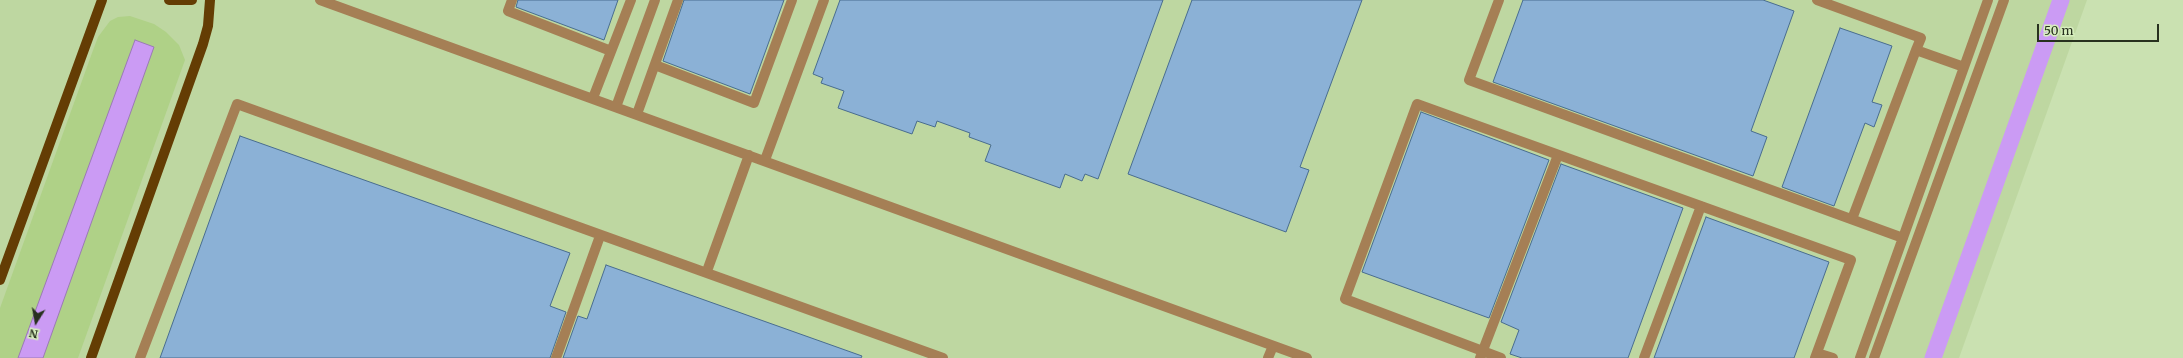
<!DOCTYPE html>
<html>
<head>
<meta charset="utf-8">
<style>
  body { margin:0 }
  #map { position:relative; width:2183px; height:358px; overflow:hidden; background:#cae1b1; font-family:Merriweather,serif }
  canvas { display:block }
  .north { position:absolute; left:16px; top:302px; width:40px; height:40px; -webkit-text-stroke:3px #d7eebe; paint-order:stroke; rotate:191deg; font-size:11px; font-weight:700; line-height:16px; text-align:center; color:#28311f }
  .north::after { content:''; display:block; margin:auto; width:14px; height:18px; background:#28311f; clip-path:polygon(50% 0,100% 100%,50% 72%,0 100%) }
  .scale { position:absolute; left:2037px; top:24px; width:122px; height:18px; box-sizing:border-box; border:2px solid #28311f; border-top:0; padding-left:5px; font-size:12px; line-height:14px; white-space:nowrap; color:#28311f; -webkit-text-stroke:3px #d7eebe; paint-order:stroke }
</style>
</head>
<body>
<div id="map">
<canvas width="2183" height="358"></canvas>
<div class="north">N</div>
<div class="scale">50 m</div>
</div>
<script>
const g = document.querySelector('canvas').getContext('2d');
g.lineJoin = 'round';
function fillPath(path, color) { g.fillStyle = color; g.fill(path, 'evenodd'); }
const toPath = rows => new Path2D(rows.map(r => 'M' + r).join(''));
function strokePath(path, color, width, dash) { g.strokeStyle = color; g.lineWidth = width; g.lineCap = dash ? 'butt' : 'round'; g.setLineDash(dash || []); g.stroke(path); }
fillPath(toPath([
  [0,0,2087,0,1959,358,0,358]
]), '#bed7a1');
fillPath(toPath([
  [130,16,154,24,166,32,179,45,185,60,78,358,0,358,0,308,92,53,98,37,110,21,118,17]
]), '#afd187');
const water = toPath([
  [135,40,154,47,43,358,18,358,135,40]
]);
fillPath(water, '#cb9bf4');
strokePath(water, '#9a7bb4', 1);
strokePath(toPath([
  [1933,358,2061,0]
]), '#cb9bf4', 17);
const building = toPath([
  [518,0,618,0,604,40,516,7,518,0],
  [684,0,784,0,750,94,663,61,684,0],
  [840,0,1163,0,1098,179,1085,174,1082,181,1065,174,1060,188,985,161,991,145,969,137,970,133,937,121,935,127,917,121,912,134,838,108,844,91,821,83,823,78,813,74,840,0],
  [1192,0,1362,0,1300,167,1309,170,1286,232,1128,174,1192,0],
  [1523,0,1763,0,1794,11,1751,131,1767,137,1753,176,1493,82,1523,0],
  [1840,28,1892,46,1872,102,1882,105,1874,127,1865,123,1834,206,1782,187,1840,28],
  [1421,112,1549,160,1489,318,1362,272,1421,112],
  [240,136,570,253,550,306,566,312,550,358,160,358,240,136],
  [1561,164,1683,208,1628,358,1522,358,1510,354,1519,330,1501,322,1561,164],
  [1706,217,1829,262,1794,358,1654,358,1706,217],
  [606,265,862,356,861,358,563,358,578,316,587,319,606,265]
]);
fillPath(building, '#8bb1d6');
strokePath(building, '#496d8f', 1);
strokePath(toPath([
  [320,0,1307,358],
  [512,0,508,11,611,51],
  [1499,0,1469,80,1903,238],
  [1817,0,1921,38,1916,50,1964,67],
  [655,65,754,103,792,0],
  [593,98,631,0],
  [616,107,655,0],
  [637,114,678,0],
  [765,160,824,0],
  [1852,219,1916,50],
  [707,271,749,155],
  [1817,353,1833,358],
  [140,358,237,104,943,358],
  [556,358,600,236],
  [1268,358,1273,346],
  [1480,358,1558,155],
  [1501,358,1345,299,1417,104,1851,260,1815,358],
  [1644,358,1701,206],
  [1860,358,1988,0],
  [1874,358,2004,0]
]), '#a57f55', 10);
strokePath(toPath([
  [169,0,192,0],
  [0,280,102,0],
  [91,358,203,44,208,26,210,0]
]), '#643d04', 10);
</script>
</body>
</html>
